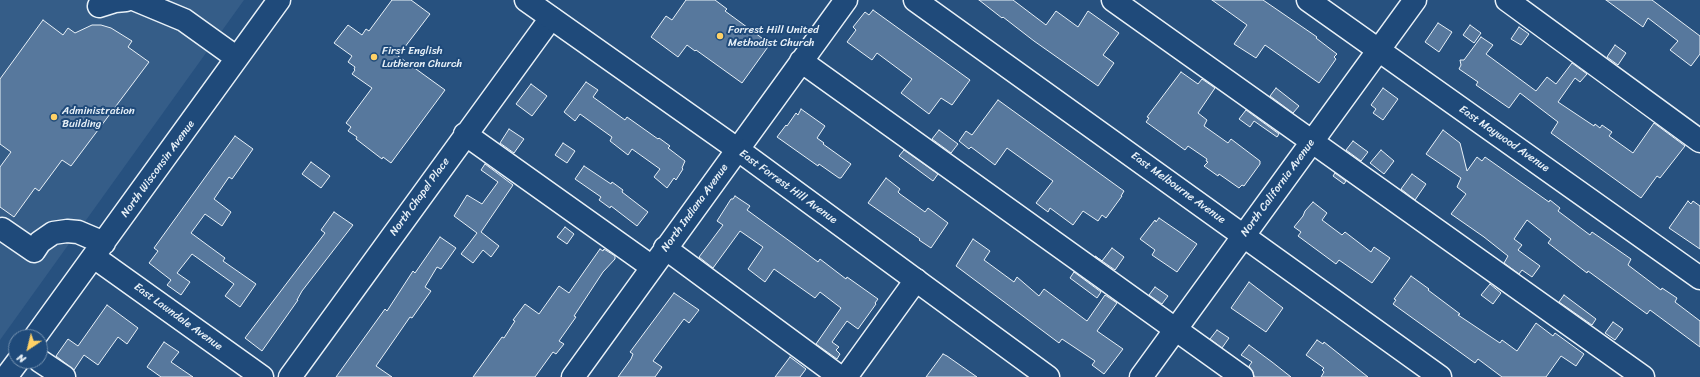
<!DOCTYPE html>
<html>
<head>
<meta charset="utf-8">
<style>
  body { margin:0 }
  #map { position:relative; width:1700px; height:377px; overflow:hidden; background:#27517f; font-family:Sriracha,sans-serif }
  canvas { display:block }
  .north { position:absolute; left:8px; top:329px; width:40px; height:40px; box-sizing:border-box; background:#1f4a7a; border:1px solid #6f8dac; border-radius:50%; rotate:215deg; font-size:11px; font-weight:700; line-height:16px; text-align:center; color:#e8f1f8 }
  .north::after { content:''; display:block; margin:auto; width:14px; height:18px; background:#ffd166; clip-path:polygon(50% 0,100% 100%,50% 72%,0 100%) }
</style>
</head>
<body>
<div id="map">
<canvas width="1700" height="377"></canvas>
<div class="north">N</div>
</div>
<script>
const g = document.querySelector('canvas').getContext('2d');
g.lineJoin = 'round';
function fillPath(path, color) { g.fillStyle = color; g.fill(path, 'evenodd'); }
const toPath = rows => new Path2D(rows.map(r => 'M' + r).join(''));
function strokePath(path, color, width, dash) { g.strokeStyle = color; g.lineWidth = width; g.lineCap = dash ? 'butt' : 'round'; g.setLineDash(dash || []); g.stroke(path); }
function drawText(font, color, halo, rows, align = 'center') {
  g.font = font + ' Sriracha,sans-serif'; g.lineWidth = 4; g.setLineDash([]); g.textBaseline = 'middle'; g.strokeStyle = halo; g.fillStyle = color; for (const [text, x, y, turn = 0] of rows) {
    g.save(); g.translate(x, y); g.rotate((+turn || 0) * Math.PI / 180); g.textAlign = isNaN(turn) ? turn : align; if (halo) g.strokeText(text, 0, 0); g.fillText(text, 0, 0); g.restore();
  }
}
fillPath(toPath([
  [0,0,244,0,0,340]
]), '#355d88');
const building = toPath([
  [392,0,411,0,430,14,398,56,445,90,391,163,383,157,382,159,356,139,357,137,348,131,351,127,346,123,372,88,352,74,355,70,354,69,355,67,348,62,352,56,334,43,348,25,362,35,366,29,369,31,392,0],
  [686,0,715,0,727,9,725,11,770,44,742,83,696,50,695,51,687,45,678,57,651,37,666,16,672,20,686,0],
  [979,0,1013,0,1046,25,1056,11,1078,27,1088,11,1119,33,1103,55,1114,63,1098,86,1034,41,1003,17,1002,18,979,0],
  [1212,0,1263,0,1317,37,1316,38,1337,54,1334,57,1336,59,1319,83,1265,45,1256,58,1234,44,1247,25,1212,0],
  [1606,0,1652,0,1700,36,1700,54,1691,66,1670,50,1678,41,1648,18,1643,27,1606,0],
  [873,10,970,80,952,105,941,98,929,114,901,93,912,79,877,53,872,60,847,42,856,30,853,27,865,12,869,15,873,10],
  [43,20,63,35,68,28,75,33,92,25,101,25,111,28,132,41,128,47,149,62,71,166,62,160,39,191,35,188,14,217,0,207,0,167,11,152,0,144,0,79,43,20],
  [1438,23,1452,32,1439,52,1425,42,1438,23],
  [1470,25,1481,33,1474,43,1463,35,1470,25],
  [1519,27,1529,34,1521,45,1511,39,1519,27],
  [1481,37,1493,45,1486,54,1536,91,1547,77,1556,84,1572,63,1587,74,1580,82,1575,78,1558,102,1594,126,1595,124,1600,128,1602,125,1612,132,1609,136,1633,153,1654,123,1685,146,1660,178,1657,176,1641,198,1551,133,1558,122,1520,93,1509,108,1476,85,1478,82,1459,69,1461,65,1460,60,1464,60,1481,37],
  [1615,45,1626,53,1618,65,1607,57,1615,45],
  [1181,72,1198,84,1202,79,1215,88,1198,113,1207,120,1204,126,1228,143,1231,139,1260,161,1260,164,1244,186,1242,185,1239,188,1219,174,1218,176,1204,166,1208,162,1206,161,1207,159,1188,146,1185,150,1146,122,1149,118,1147,117,1181,72],
  [586,82,598,90,593,97,625,120,627,117,658,139,659,138,670,146,668,148,685,161,682,168,683,169,676,180,674,178,667,188,654,177,660,169,632,149,628,155,610,141,612,137,580,114,575,121,564,112,586,82],
  [531,84,547,96,532,116,516,104,531,84],
  [1276,88,1299,106,1293,113,1270,96,1276,88],
  [1383,88,1398,99,1383,120,1373,113,1376,109,1371,105,1383,88],
  [998,100,1124,191,1121,196,1122,196,1106,218,1102,215,1098,221,1083,211,1073,225,1050,208,1048,212,1036,203,1053,181,1007,148,995,165,971,147,969,149,959,141,966,131,972,135,998,100],
  [801,109,825,126,817,138,824,143,823,144,851,164,841,178,839,178,819,164,818,166,777,137,786,125,787,126,796,113,798,115,801,109],
  [1246,110,1279,134,1277,137,1254,121,1250,127,1239,119,1246,110],
  [509,129,524,139,514,153,500,143,509,129],
  [939,130,958,144,951,153,932,139,939,130],
  [1443,130,1460,143,1467,171,1477,157,1482,161,1485,157,1549,202,1550,200,1560,208,1558,211,1590,235,1592,232,1631,259,1628,265,1661,290,1662,288,1677,298,1675,302,1700,321,1700,347,1650,310,1647,314,1588,271,1587,273,1548,243,1551,239,1527,220,1514,239,1522,245,1518,250,1540,266,1532,277,1522,270,1519,274,1504,263,1508,256,1484,237,1451,214,1466,194,1457,187,1461,178,1426,154,1443,130],
  [235,136,253,149,232,179,229,177,214,199,231,212,222,226,205,214,191,233,225,258,223,261,256,284,240,307,225,296,234,284,192,254,177,273,190,282,181,295,167,285,171,280,149,263,158,251,154,248,235,136],
  [1353,141,1368,152,1361,161,1346,150,1353,141],
  [563,143,575,151,567,163,555,155,563,143],
  [904,150,938,174,933,181,899,156,904,150],
  [1381,150,1394,161,1384,174,1370,163,1381,150],
  [311,162,330,176,321,188,302,174,311,162],
  [485,164,513,185,481,232,499,246,491,257,483,250,473,263,461,254,477,233,454,216,467,195,482,204,498,182,481,170,485,164],
  [584,166,611,184,612,182,623,190,622,192,648,212,637,226,611,206,610,208,599,200,601,197,575,179,584,166],
  [1335,173,1346,181,1344,184,1333,176,1335,173],
  [1412,174,1426,184,1415,200,1401,189,1412,174],
  [886,178,900,189,898,192,900,194,925,212,928,208,948,223,931,248,919,240,920,239,868,203,886,178],
  [735,196,750,206,747,210,795,245,818,262,820,259,846,279,847,277,878,299,875,303,876,304,858,329,847,321,832,342,839,347,836,350,840,354,837,359,816,344,841,308,820,292,815,298,774,269,765,282,748,269,763,247,740,231,713,268,699,257,723,225,717,221,731,199,733,199,735,196],
  [1688,201,1691,204,1693,201,1700,206,1700,249,1669,228,1688,201],
  [1313,202,1327,213,1322,220,1342,235,1345,232,1371,252,1374,247,1390,258,1372,283,1339,260,1336,264,1298,236,1301,232,1294,227,1303,216,1305,211,1313,202],
  [334,212,353,225,302,291,297,300,298,300,262,351,245,338,325,233,321,230,334,212],
  [1159,218,1197,244,1177,272,1152,255,1155,250,1140,239,1155,220,1156,222,1159,218],
  [565,227,574,234,567,244,557,237,565,227],
  [440,237,456,248,441,269,437,267,425,287,431,291,412,318,410,317,376,366,392,377,336,377,385,309,387,311,413,271,415,273,440,237],
  [973,239,990,251,984,260,1014,282,1017,277,1039,296,1044,289,1087,321,1105,295,1117,303,1097,331,1123,349,1104,374,1092,365,1095,361,1062,339,1059,343,956,266,973,239],
  [1112,248,1124,257,1115,270,1095,256,1102,261,1112,248],
  [600,249,603,251,604,249,615,256,615,259,603,272,574,316,576,317,559,341,564,344,556,354,553,352,535,377,473,377,502,337,504,338,515,321,513,320,525,304,539,314,559,286,569,293,600,249],
  [1074,272,1101,292,1097,298,1070,278,1074,272],
  [1411,276,1429,289,1428,290,1460,314,1458,315,1500,343,1502,340,1517,351,1536,323,1553,336,1555,333,1584,354,1576,366,1561,356,1546,377,1502,377,1478,359,1475,363,1393,304,1396,300,1394,299,1411,276],
  [1249,282,1283,308,1266,332,1231,308,1249,282],
  [1490,284,1501,293,1493,304,1481,295,1490,284],
  [1155,287,1168,296,1162,304,1149,295,1155,287],
  [674,293,699,310,689,323,684,319,653,361,662,367,655,377,618,377,631,359,633,354,630,352,674,293],
  [1564,295,1596,319,1592,325,1559,302,1564,295],
  [107,305,138,328,127,344,118,337,98,365,84,355,74,370,56,356,68,339,78,346,107,305],
  [1613,322,1623,329,1615,340,1605,333,1613,322],
  [1217,330,1229,338,1222,348,1210,339,1217,330],
  [1317,340,1323,344,1324,342,1368,377,1321,377,1324,372,1322,370,1324,368,1306,355,1317,340],
  [164,342,179,352,171,362,193,377,161,377,147,367,164,342],
  [1249,345,1272,362,1291,377,1254,377,1253,372,1249,366,1252,362,1241,355,1249,345],
  [943,354,947,356,977,377,926,377,943,354],
  [790,357,806,369,800,377,775,377,790,357]
]);
fillPath(building, '#57789d');
strokePath(building, '#e8f1f8', 1);
const minor = toPath([
  [136,0,184,20,237,58],
  [915,0,1440,377],
  [1113,0,1643,377],
  [1308,0,1700,278],
  [1507,0,1700,141],
  [99,6,115,1,126,0],
  [801,61,1242,377],
  [465,134,652,267],
  [2,229,34,251,40,242,53,233,67,231,78,232,104,243],
  [665,248,840,377],
  [94,257,262,377],
  [35,337,279,0],
  [40,361,64,377],
  [6,377,18,361],
  [290,377,551,18],
  [573,377,846,0],
  [846,377,916,280],
  [1141,377,1415,0]
]);
const major = toPath([
  [526,0,737,149,1048,377]
]);
strokePath(minor, '#e8f1f8', 25);
strokePath(major, '#e8f1f8', 25);
strokePath(minor, '#1f4a7a', 22);
strokePath(major, '#1f4a7a', 22);
for (const [x, y, r, color] of [
  [720,36,4,"#ffd166"],
  [374,57,4,"#ffd166"],
  [54,117,4,"#ffd166"]
]) { const dot = new Path2D(); dot.arc(x, y, r, 0, 2 * Math.PI); g.fillStyle = color; g.fill(dot); strokePath(dot, '#1f4a7a', 1.5); }
drawText('11px', '#e8f1f8', '#1f4a7a', [
  ["Forrest Hill United",728,30],
  ["Methodist Church",728,43],
  ["First English",382,51],
  ["Lutheran Church",382,64],
  ["Administration",62,111],
  ["Building",62,124]
], 'left');
drawText('11px', '#e8f1f8', '#1f4a7a', [
  ["East Maywood Avenue",1504,139,35],
  ["North Wisconsin Avenue",158,169,-54],
  ["East Forrest Hill Avenue",788,187,36],
  ["East Melbourne Avenue",1178,188,36],
  ["North California Avenue",1278,188,-54],
  ["North Chapel Place",420,197,-54],
  ["North Indiana Avenue",695,208,-54],
  ["East Lawndale Avenue",178,317,36]
]);
</script>
</body>
</html>
